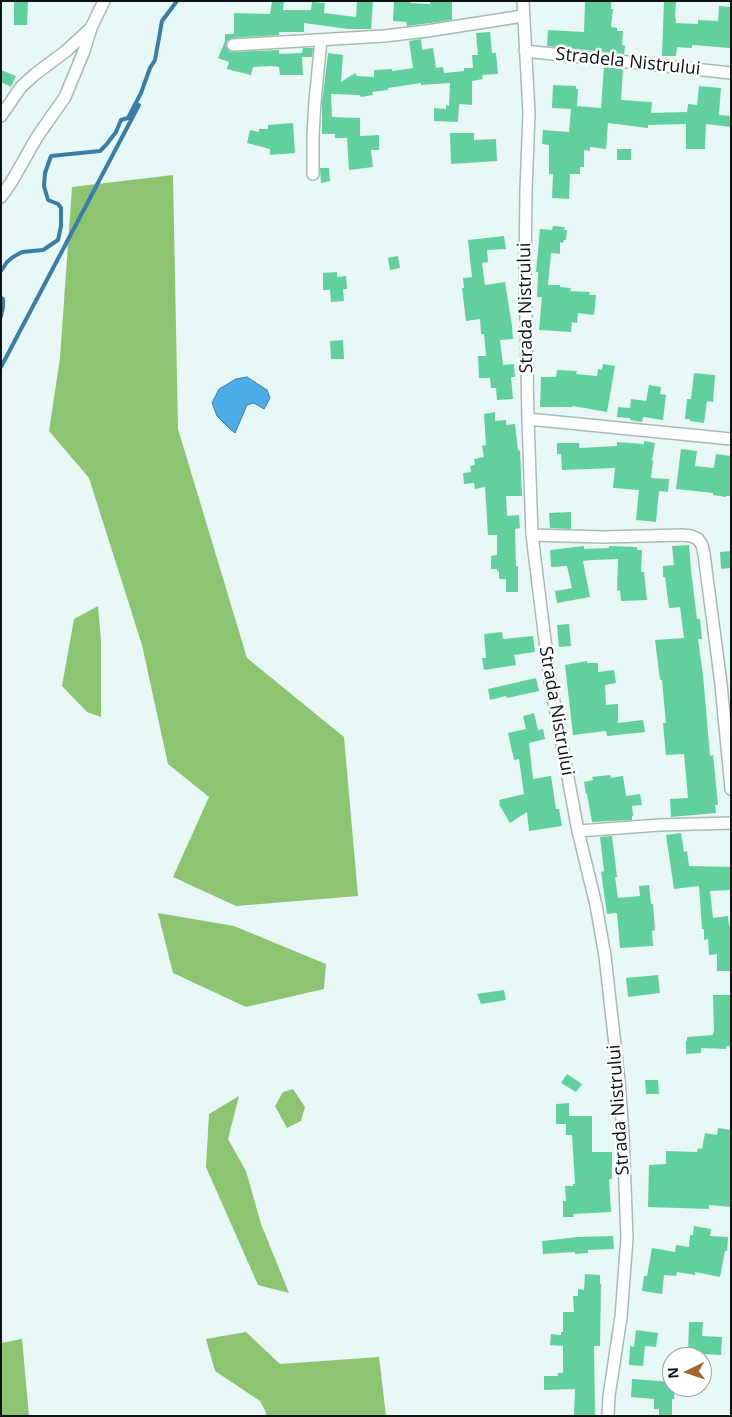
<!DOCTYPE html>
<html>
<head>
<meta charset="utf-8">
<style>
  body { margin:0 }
  #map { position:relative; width:732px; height:1417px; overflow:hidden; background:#e8f8f6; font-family:"Open Sans",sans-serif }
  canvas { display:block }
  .frame { position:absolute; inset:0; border:2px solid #0d1312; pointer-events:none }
  .north { position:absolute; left:662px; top:1347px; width:50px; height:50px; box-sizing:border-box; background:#fff; border:1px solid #9ea1a0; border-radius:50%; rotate:266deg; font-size:14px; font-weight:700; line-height:20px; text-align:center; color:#0d1312 }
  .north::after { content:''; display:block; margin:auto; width:18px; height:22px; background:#a5652f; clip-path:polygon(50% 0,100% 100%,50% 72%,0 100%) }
</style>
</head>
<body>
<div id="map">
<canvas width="732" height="1417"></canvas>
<div class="frame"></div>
<div class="north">N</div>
</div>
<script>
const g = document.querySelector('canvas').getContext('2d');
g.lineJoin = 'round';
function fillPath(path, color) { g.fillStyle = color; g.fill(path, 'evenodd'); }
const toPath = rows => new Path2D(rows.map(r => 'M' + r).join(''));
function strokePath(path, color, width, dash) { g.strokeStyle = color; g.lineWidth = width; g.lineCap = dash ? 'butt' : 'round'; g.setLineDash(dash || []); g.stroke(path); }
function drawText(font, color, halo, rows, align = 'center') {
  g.font = font + ' "Open Sans",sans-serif'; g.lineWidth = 5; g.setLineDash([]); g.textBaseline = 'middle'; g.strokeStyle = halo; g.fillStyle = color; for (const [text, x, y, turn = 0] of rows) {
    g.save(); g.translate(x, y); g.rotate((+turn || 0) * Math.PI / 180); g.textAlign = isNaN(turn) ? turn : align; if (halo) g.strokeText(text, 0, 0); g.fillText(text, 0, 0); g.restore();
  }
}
fillPath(toPath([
  [173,175,178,429,247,658,344,737,358,896,236,906,173,877,209,797,168,764,142,645,89,478,49,431,60,358,72,187],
  [98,606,101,641,101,717,87,712,62,686,74,619],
  [158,913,234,926,326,964,324,989,246,1007,173,973],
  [293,1089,305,1107,301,1121,287,1128,275,1106,283,1092],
  [239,1096,228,1139,246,1171,261,1224,289,1293,258,1285,206,1167,209,1114],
  [246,1332,280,1364,379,1357,386,1416,266,1416,266,1412,260,1401,215,1371,206,1339],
  [22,1339,29,1416,1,1416,1,1343]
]), '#8dc471');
const water = toPath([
  [247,377,267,390,270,398,264,409,254,403,247,405,235,433,229,428,217,416,212,403,219,389,236,379,247,377]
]);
fillPath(water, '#4cace8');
strokePath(water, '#397ea8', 1);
strokePath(toPath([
  [1,271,7,262,13,257,22,252,43,250,58,240,61,226,61,208,58,204,48,200,44,186,45,173,51,156,100,151,106,145,116,132,121,120,128,118,141,93,150,68,155,60,162,21,177,1],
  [1,298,3,299,3,307,1,316],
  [1,367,139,105]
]), '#397ea8', 4);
fillPath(toPath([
  [14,1,28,1,27,25,14,25],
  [272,1,284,1,283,10,311,10,312,2,325,3,324,13,356,17,357,1,373,1,371,29,348,29,304,23,304,32,279,32,279,35,232,38,227,41,226,45,227,49,230,52,279,50,279,54,302,53,303,48,313,48,312,57,302,57,303,75,280,75,279,67,272,66,253,67,251,75,227,69,229,62,218,58,225,41,225,34,234,34,234,13,270,14],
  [394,1,410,1,410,3,430,4,430,1,452,1,452,20,407,26,406,22,393,21],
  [585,1,611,1,611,9,613,9,611,27,617,28,617,31,623,31,622,45,625,46,624,54,547,46,548,30,584,32],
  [664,1,676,1,675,18,676,18,676,23,698,24,698,20,718,21,719,6,731,7,731,48,692,45,692,48,677,47,676,56,662,56],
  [490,32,492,53,496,53,498,74,482,75,483,79,472,81,472,105,459,104,458,122,434,121,434,108,446,109,446,105,449,106,450,83,421,85,421,83,388,88,388,90,372,92,373,95,361,97,360,95,331,94,332,117,360,118,360,136,379,135,379,150,371,150,373,167,349,170,347,138,335,138,335,134,322,134,322,102,328,53,343,55,341,82,355,73,357,76,374,77,374,70,392,69,392,71,413,68,409,41,421,39,422,50,433,48,436,68,443,67,444,73,464,71,464,68,473,68,472,55,478,55,476,33],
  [604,67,623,69,621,100,652,102,651,113,687,112,688,104,697,105,699,86,721,88,719,113,719,115,731,116,731,127,706,124,705,149,686,149,686,124,648,125,648,128,608,123,606,149,590,147,590,151,584,150,584,167,580,167,580,174,570,174,569,199,552,198,553,174,549,174,549,145,542,144,543,130,569,132,571,109,552,108,553,85,576,86,576,89,578,89,577,106,601,108],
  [1,70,16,76,11,87,1,82],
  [293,123,295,153,270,155,270,149,247,143,250,130,259,132,259,129,268,129,268,125],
  [450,133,474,133,474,140,496,139,497,161,451,164],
  [617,149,631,149,631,160,617,160],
  [320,168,329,168,330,181,321,183],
  [553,226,565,227,564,230,567,230,566,240,564,240,563,243,560,242,560,254,551,253,548,285,560,285,560,287,571,288,570,291,590,292,589,295,596,295,594,315,578,313,577,323,572,322,571,332,539,330,542,297,537,297,538,272,536,272,540,229,552,230],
  [504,236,506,249,487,250,488,262,482,263,485,285,505,282,512,326,513,339,500,340,503,365,514,364,515,377,511,377,513,399,497,400,496,388,491,388,490,378,479,378,478,356,486,356,484,334,481,334,480,319,466,321,462,288,464,288,463,278,472,277,468,240],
  [398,256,400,268,390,270,388,258],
  [337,272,337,277,346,276,347,289,343,289,344,301,331,302,330,290,323,290,323,273],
  [343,340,344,359,331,359,330,341],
  [603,364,615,366,607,412,573,406,572,407,540,407,541,377,556,377,557,370,577,371,576,374,597,376,598,369,602,370],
  [694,373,715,375,713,402,707,401,704,423,690,421,690,419,685,419,687,399,691,399],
  [649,385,661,387,660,394,666,395,663,420,643,417,642,422,630,420,630,418,617,417,618,407,630,408,631,399,646,401],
  [495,412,495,421,506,420,506,425,515,424,518,451,520,450,522,496,506,496,507,516,519,515,520,528,515,529,516,567,518,566,518,592,506,592,506,579,499,579,499,571,497,571,497,569,491,569,491,556,497,555,497,535,488,535,485,487,475,489,474,483,464,484,463,473,471,472,470,466,475,465,474,459,484,457,482,446,486,445,484,414],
  [644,441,655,443,652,460,653,461,651,478,669,479,668,492,659,491,656,522,636,520,639,490,613,488,615,468,562,470,561,454,557,454,557,443,579,443,579,448,617,446,617,442,644,444],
  [681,449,697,451,695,466,714,468,716,454,731,456,731,496,726,496,726,497,713,495,713,493,676,489],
  [571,512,571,529,550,528,549,513],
  [689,545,691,570,697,619,700,619,702,639,698,639,703,675,710,756,713,755,718,805,715,805,716,813,671,817,670,799,688,798,684,754,666,755,663,723,666,723,662,680,660,680,655,640,684,638,680,607,669,608,665,577,663,577,663,566,674,565,672,546],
  [584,546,584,549,609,548,609,546,637,547,637,550,642,550,641,572,644,572,647,600,621,601,620,590,617,591,618,559,593,560,583,561,590,597,557,603,555,591,572,588,567,566,551,567,550,550],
  [731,551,731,568,721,569,720,552],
  [569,624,571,646,559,647,557,625],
  [502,632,503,639,533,636,535,652,514,655,516,665,484,670,482,658,486,658,484,634],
  [587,661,587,663,598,663,598,672,614,670,616,683,605,685,606,705,618,704,618,723,643,720,645,732,607,736,606,731,573,735,565,665],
  [536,678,539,691,507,698,506,696,490,700,488,689],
  [534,713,538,730,543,729,545,739,529,743,533,779,551,776,556,809,559,809,562,826,529,831,527,812,510,823,500,806,499,800,524,794,519,759,514,760,508,733,526,729,523,716],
  [610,775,611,778,623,776,626,796,640,794,642,805,632,806,633,816,632,816,632,820,592,822,587,794,586,794,584,782,593,780,592,777],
  [681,833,684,852,687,851,689,866,731,867,731,890,710,891,713,918,728,916,729,926,731,926,731,971,717,971,717,954,709,955,708,939,704,940,704,929,702,929,699,886,674,889,666,835],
  [612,836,617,877,615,877,618,898,640,896,639,886,649,885,651,904,653,904,655,930,652,931,653,946,620,948,617,913,607,914,601,872,604,871,600,837],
  [658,975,660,993,628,997,626,978],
  [504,990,506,1000,481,1004,477,994],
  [713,995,731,995,731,1046,727,1046,726,1049,701,1048,701,1053,686,1054,686,1041,687,1041,687,1037,713,1035,713,1033,714,1033],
  [567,1074,582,1084,576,1092,561,1083],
  [645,1080,658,1080,659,1094,646,1094],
  [569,1103,569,1116,592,1116,592,1152,612,1152,612,1179,609,1179,611,1212,573,1214,574,1217,563,1217,563,1201,566,1201,565,1186,573,1186,573,1184,575,1184,572,1135,566,1135,566,1124,556,1124,556,1104],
  [718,1128,731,1130,731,1207,709,1205,709,1209,648,1207,649,1165,666,1164,666,1151,697,1152,698,1148,702,1149,705,1133,717,1135],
  [694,1226,711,1229,710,1236,728,1237,727,1251,725,1251,720,1277,695,1272,695,1275,677,1272,676,1276,664,1275,662,1294,642,1291,644,1276,647,1276,652,1248,675,1252,676,1245,689,1247,690,1235,693,1235],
  [613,1236,614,1249,588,1250,588,1253,575,1254,575,1252,543,1254,542,1241,577,1237],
  [585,1274,600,1275,600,1284,601,1284,600,1346,594,1346,595,1416,574,1416,575,1389,544,1390,544,1376,558,1376,558,1373,563,1373,563,1346,550,1345,551,1334,561,1335,561,1332,563,1332,563,1312,574,1312,573,1296,578,1296,578,1289,584,1290],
  [689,1322,703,1322,702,1336,722,1337,721,1355,702,1354,702,1356,690,1355,690,1354,688,1354],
  [636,1330,658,1333,656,1347,645,1346,643,1366,629,1365,630,1346,634,1347],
  [632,1379,672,1382,672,1387,675,1387,674,1399,672,1399,672,1416,659,1416,659,1409,654,1409,654,1399,631,1397]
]), '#62d09e');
const street = toPath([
  [523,1,529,113,526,190,525,269,528,419,532,535,550,681,578,831,596,905,605,956,619,1081,623,1134,627,1238,621,1317,609,1396,608,1416],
  [233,45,384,36,427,31,523,16],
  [525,51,731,73],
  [1,116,21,87,34,75,66,51,91,28,104,1],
  [313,174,313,135,315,101,321,40],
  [1,197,12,181,37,137,65,97,84,51,91,28],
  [528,419,731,439],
  [532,535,603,537,683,535,691,536,698,539,702,545,704,554,721,684,731,789],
  [578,831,660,825,731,823]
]);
strokePath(street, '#a9b9b7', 14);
strokePath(street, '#fff', 11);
drawText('18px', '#0d1312', '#fff', [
  ["Stradela Nistrului",628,62,6],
  ["Strada Nistrului",526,308,-91],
  ["Strada Nistrului",556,711,80],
  ["Strada Nistrului",619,1110,-94]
]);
</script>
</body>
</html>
